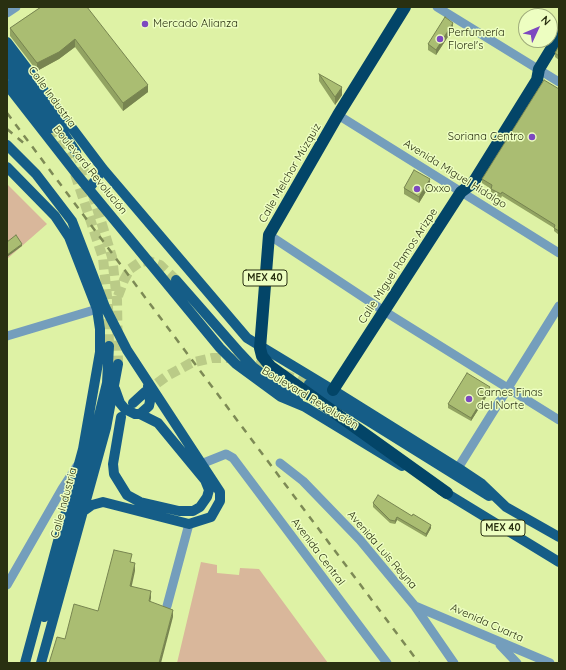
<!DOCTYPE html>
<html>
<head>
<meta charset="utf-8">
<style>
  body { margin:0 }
  #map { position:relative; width:566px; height:670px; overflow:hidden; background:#def2a5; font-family:Quicksand,sans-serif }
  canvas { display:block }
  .frame { position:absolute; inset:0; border:8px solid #293011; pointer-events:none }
  .north { position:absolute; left:518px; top:8px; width:40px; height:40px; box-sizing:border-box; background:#edfec1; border:1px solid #9fac7b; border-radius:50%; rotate:46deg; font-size:11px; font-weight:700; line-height:16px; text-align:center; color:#293011 }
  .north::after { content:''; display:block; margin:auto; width:14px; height:18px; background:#7d49c0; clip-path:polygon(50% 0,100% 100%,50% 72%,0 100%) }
</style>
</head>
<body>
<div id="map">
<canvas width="566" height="670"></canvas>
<div class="frame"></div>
<div class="north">N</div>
</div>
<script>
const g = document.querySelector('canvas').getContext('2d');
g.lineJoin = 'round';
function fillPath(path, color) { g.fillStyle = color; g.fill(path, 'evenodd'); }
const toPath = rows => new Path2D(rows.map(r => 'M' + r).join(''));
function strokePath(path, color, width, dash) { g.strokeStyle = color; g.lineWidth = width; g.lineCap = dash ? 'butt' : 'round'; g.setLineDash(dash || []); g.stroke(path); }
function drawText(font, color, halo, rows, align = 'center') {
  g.font = font + ' Quicksand,sans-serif'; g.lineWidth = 3; g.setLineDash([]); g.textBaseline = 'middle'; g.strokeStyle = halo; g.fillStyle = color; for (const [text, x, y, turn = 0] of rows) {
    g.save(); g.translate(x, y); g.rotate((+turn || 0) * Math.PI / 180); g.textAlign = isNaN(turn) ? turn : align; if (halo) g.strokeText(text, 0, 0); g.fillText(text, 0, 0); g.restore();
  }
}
fillPath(toPath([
  [7,184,47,224,7,259],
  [201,562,217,565,217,573,239,575,240,568,259,569,328,663,177,663]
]), '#d9b79b');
strokePath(toPath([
  [51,128,69,160],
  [76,152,89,182,112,257,117,300,118,364],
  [75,174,103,258,108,306,109,346],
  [118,296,124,280,130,269,140,262,149,261,160,265,176,280],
  [145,392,167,376,191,363,212,358,229,358,251,362,309,384]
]), '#bacb87', 10, [10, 5]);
strokePath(toPath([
  [437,7,559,82],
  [7,13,16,7],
  [338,115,559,253],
  [269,235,384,311,559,420],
  [7,336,104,307],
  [280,463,303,481,360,540,414,605,454,663],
  [196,466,226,454,233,458,387,663],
  [458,468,559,306],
  [7,585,62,489,77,466],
  [167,606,189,524],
  [415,606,550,663],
  [500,645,517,663]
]), '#749ebc', 9);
strokePath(toPath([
  [7,42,103,169,247,338,333,390,458,468,482,484,506,507,559,537],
  [7,56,58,125,76,152],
  [7,70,51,128],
  [7,85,78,176,220,348,236,364,281,397,305,407,402,466],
  [7,145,36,174,72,221,105,307,127,350,220,492,220,501,211,517,189,524,103,502,92,505,85,510],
  [7,167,55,216,69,237,97,309,100,329,100,352,83,449,25,663],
  [89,189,103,169],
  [176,280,240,353,253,367,298,401],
  [309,384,489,496],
  [115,389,120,403,125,409,135,414,140,414,149,406,150,401,148,386],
  [133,403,145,392],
  [121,417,113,464,114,474,127,495,140,502,179,511,193,511,200,507,207,497,209,490,205,480,158,423,140,414],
  [441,490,559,562],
  [44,617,77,507,97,424,107,383,109,346],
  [41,663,106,428,118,364]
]), '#155d87', 10);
strokePath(toPath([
  [405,7,338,115,269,235,260,348,262,356,271,367,447,493],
  [333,390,461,192,473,183,537,80,539,69,559,36]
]), '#034568', 12);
strokePath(toPath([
  [7,113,419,663],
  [7,129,26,145]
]), '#7d8a55', 2.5, [7, 7]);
fillPath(toPath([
  [41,7,148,92,123,111,75,47,59,59,37,71,10,36,10,28],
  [453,29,436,55,428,50,428,44],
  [559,46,559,60,555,57,555,53],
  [319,74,342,95,335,105,319,81],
  [559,89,559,235,554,231,554,228,502,196,501,198,491,193,491,189,482,183,482,179],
  [430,185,419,203,404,194,404,188],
  [490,391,471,421,448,408,448,404],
  [373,503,431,528,426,537,397,520,395,524,390,523,373,507]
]), '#92a362');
fillPath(toPath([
  [453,23,453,29,436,55,436,50],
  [75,39,75,47,59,59,37,71,37,63],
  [148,85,148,92,123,111,123,103],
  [342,87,342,95,335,105,335,97],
  [430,179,430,185,419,203,419,197],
  [22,244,22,246,7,257,7,255],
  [490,387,490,391,471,421,471,418],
  [397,517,397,520,395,524,395,521],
  [431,525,431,528,426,537,426,534],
  [135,563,135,571,130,594,130,586],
  [151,591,151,598,149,608,149,601],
  [173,610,173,617,161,663,159,663]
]), '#778450');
const building = toPath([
  [41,7,87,7,148,85,123,103,75,39,59,52,37,63,10,28,41,7],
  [445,17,453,23,436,50,428,44,445,17],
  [559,46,559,56,555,53,559,46],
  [319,74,342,87,335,97,319,74],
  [544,80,559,89,559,231,554,228,555,225,502,192,501,194,491,189,492,185,482,179,544,80],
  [414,170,430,179,419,197,404,188,414,170],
  [16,235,22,244,7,255,7,242,16,235],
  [467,373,490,387,471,418,448,404,467,373],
  [378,495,412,516,413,514,431,525,426,534,397,517,395,521,390,520,373,503,378,495],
  [114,550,132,554,130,562,135,563,130,586,151,591,149,601,173,610,159,663,49,663,57,637,65,639,74,604,98,611,114,550]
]);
fillPath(building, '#aabd72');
strokePath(building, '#778450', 1);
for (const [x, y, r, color] of [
  [145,24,4,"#7d49c0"],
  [440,39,4,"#7d49c0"],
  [532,137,4,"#7d49c0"],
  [417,189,4,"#7d49c0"],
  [469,399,4,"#7d49c0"]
]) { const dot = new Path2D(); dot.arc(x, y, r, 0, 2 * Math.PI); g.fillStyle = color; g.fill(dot); strokePath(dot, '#edfec1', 1.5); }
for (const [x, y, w] of [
  [265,278,44],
  [503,528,44]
]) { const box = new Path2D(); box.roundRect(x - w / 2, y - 8, w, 16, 3); g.fillStyle = '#edfec1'; g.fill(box); strokePath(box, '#293011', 1); }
drawText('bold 10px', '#293011', null, [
  ["MEX 40",265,278],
  ["MEX 40",503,528]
]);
drawText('11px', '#293011', '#edfec1', [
  ["Mercado Alianza",153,24],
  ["Perfumería",448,33],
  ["Florel's",448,46],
  ["Soriana Centro",524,137,"right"],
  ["Oxxo",425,189],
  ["Carnes Finas",477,393],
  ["del Norte",477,406]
], 'left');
drawText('11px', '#293011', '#edfec1', [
  ["Calle Industria",52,97,54],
  ["Boulevard Revolución",90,170,51],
  ["Calle Melchor Múzquiz",290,173,-60],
  ["Avenida Miguel Hidalgo",455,174,32],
  ["Calle Miguel Ramos Arizpe",398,266,-57],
  ["Boulevard Revolución",310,398,31],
  ["Calle Industria",64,503,-75],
  ["Avenida Luis Reyna",382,550,49],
  ["Avenida Central",318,552,53],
  ["Avenida Cuarta",487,623,24]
]);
</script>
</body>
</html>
